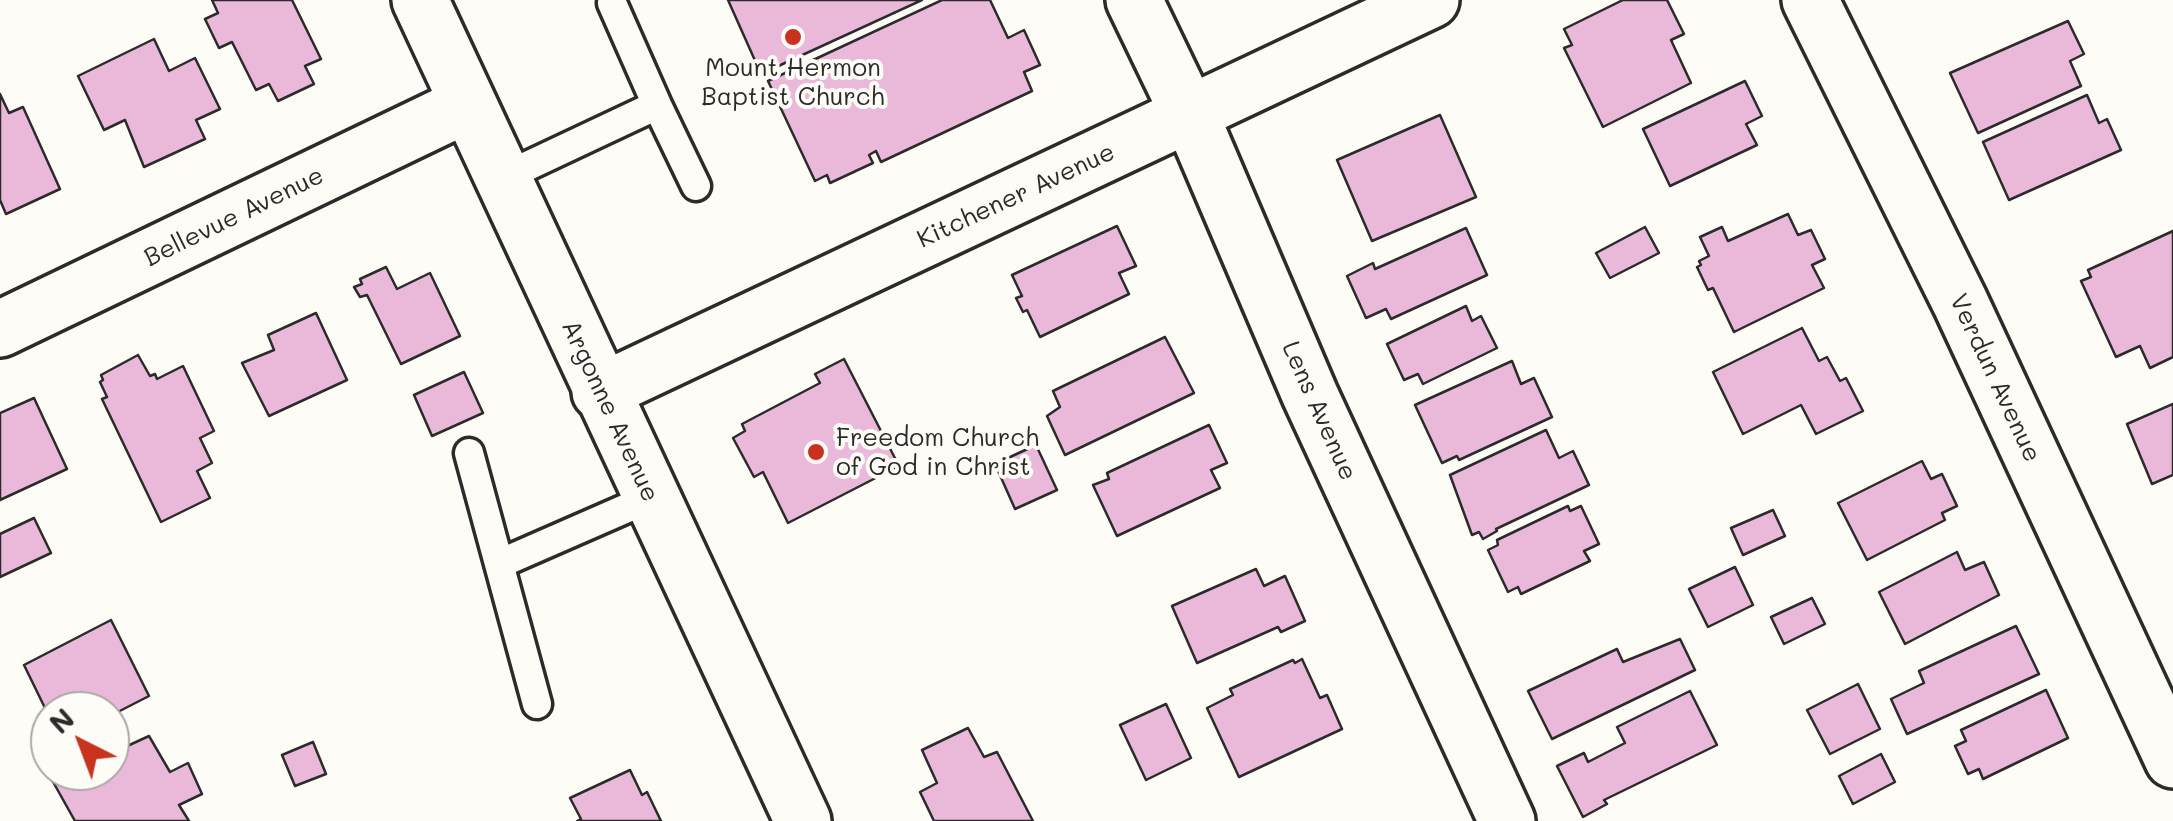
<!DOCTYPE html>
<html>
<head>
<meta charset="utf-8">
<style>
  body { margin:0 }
  #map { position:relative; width:2173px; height:821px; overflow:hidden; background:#fdfcf7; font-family:Mali,sans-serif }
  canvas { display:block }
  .north { position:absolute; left:30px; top:691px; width:100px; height:100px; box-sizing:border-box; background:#fdfcf7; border:2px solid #a9a8a5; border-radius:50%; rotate:318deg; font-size:28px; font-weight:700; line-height:40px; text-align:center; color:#2b2b2b }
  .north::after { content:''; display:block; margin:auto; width:35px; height:45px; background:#c8321e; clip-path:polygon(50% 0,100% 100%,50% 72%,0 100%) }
</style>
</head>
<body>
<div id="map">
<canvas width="2173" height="821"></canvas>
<div class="north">N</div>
</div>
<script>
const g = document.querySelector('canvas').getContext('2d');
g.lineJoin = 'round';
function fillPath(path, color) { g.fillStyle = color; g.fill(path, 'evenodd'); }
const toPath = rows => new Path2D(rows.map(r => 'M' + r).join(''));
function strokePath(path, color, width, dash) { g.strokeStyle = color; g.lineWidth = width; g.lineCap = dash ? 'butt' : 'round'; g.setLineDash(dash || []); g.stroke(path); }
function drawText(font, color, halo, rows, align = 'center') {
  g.font = font + ' Mali,sans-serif'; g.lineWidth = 8; g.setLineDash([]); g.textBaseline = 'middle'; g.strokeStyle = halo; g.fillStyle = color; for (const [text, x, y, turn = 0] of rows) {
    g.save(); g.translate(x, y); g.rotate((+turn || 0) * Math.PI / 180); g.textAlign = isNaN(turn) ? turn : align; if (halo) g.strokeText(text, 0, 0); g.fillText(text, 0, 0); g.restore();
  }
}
const building = toPath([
  [212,0,292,0,321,59,305,66,314,84,278,101,269,84,256,90,232,42,219,48,205,19,218,13,212,0],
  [728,0,922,0,761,74,728,0],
  [942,0,990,0,1008,38,1024,30,1040,65,1024,72,1032,91,881,162,876,151,869,155,873,163,830,183,827,175,815,181,768,81,942,0],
  [1623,0,1667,0,1684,34,1671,40,1691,83,1603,127,1564,48,1572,45,1564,29,1623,0],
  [2068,21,2084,54,2070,61,2081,86,1978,133,1950,73,2068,21],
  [154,39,169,71,195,58,220,109,196,120,205,139,144,167,125,120,104,130,78,76,154,39],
  [1745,81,1762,116,1746,124,1757,145,1670,186,1643,129,1745,81],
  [0,94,9,113,23,107,60,189,6,214,0,200,0,94],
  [2087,95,2099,123,2107,119,2121,150,2009,200,1983,142,2087,95],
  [1440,115,1476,197,1372,241,1337,160,1440,115],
  [1788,214,1798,235,1811,230,1825,259,1812,265,1824,288,1734,332,1713,288,1708,290,1697,267,1701,265,1699,261,1709,256,1700,237,1722,227,1728,241,1788,214],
  [1117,226,1136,266,1119,273,1129,294,1040,337,1027,310,1023,312,1016,298,1022,296,1012,275,1117,226],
  [1645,227,1659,253,1610,278,1596,253,1645,227],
  [1466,228,1487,275,1391,319,1386,309,1366,318,1347,276,1373,263,1375,269,1466,228],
  [2173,231,2173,357,2150,368,2140,346,2116,357,2081,281,2091,277,2088,270,2173,231],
  [386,267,397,289,430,273,460,336,401,364,367,295,360,297,354,287,362,284,360,279,386,267],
  [1466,306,1472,321,1481,316,1497,348,1423,384,1418,374,1404,380,1387,344,1466,306],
  [316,313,347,380,269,416,242,363,274,350,268,335,316,313],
  [1802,328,1819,361,1827,357,1840,381,1846,378,1863,411,1816,434,1801,405,1743,434,1713,372,1802,328],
  [1165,337,1194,393,1065,455,1047,416,1060,407,1053,391,1165,337],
  [138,355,150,376,155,374,157,379,183,366,214,431,200,438,212,463,197,471,210,498,161,522,102,399,107,397,100,382,103,380,101,375,138,355],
  [844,359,899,466,788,523,763,472,754,477,733,438,745,431,742,424,820,383,815,374,844,359],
  [1512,361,1521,384,1534,378,1552,417,1459,460,1457,456,1442,463,1415,405,1512,361],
  [464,372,483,413,432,436,414,395,464,372],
  [34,398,67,469,0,500,0,413,34,398],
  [2173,404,2173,475,2152,484,2127,424,2173,404],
  [1209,425,1227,463,1211,470,1220,488,1117,536,1093,485,1109,479,1107,473,1209,425],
  [1546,430,1559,458,1573,451,1589,485,1496,529,1497,531,1483,539,1479,532,1472,535,1450,475,1546,430],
  [1036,445,1057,490,1015,509,995,464,1036,445],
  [1922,461,1931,479,1942,474,1957,506,1942,513,1945,520,1867,560,1838,503,1922,461],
  [1568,506,1570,511,1581,506,1599,544,1584,551,1590,561,1521,594,1518,587,1508,592,1488,550,1498,545,1497,540,1568,506],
  [1773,510,1785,536,1743,555,1731,528,1773,510],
  [34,518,51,553,0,577,0,534,34,518],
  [1957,552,1965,570,1984,562,1999,595,1905,644,1879,592,1957,552],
  [1735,567,1753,605,1708,627,1689,589,1735,567],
  [1256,569,1264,586,1285,576,1305,621,1281,632,1278,627,1197,663,1172,606,1256,569],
  [1812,598,1825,624,1784,644,1771,617,1812,598],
  [111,620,149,696,110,716,110,711,65,711,60,701,45,708,24,665,111,620],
  [2016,626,2039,674,1907,734,1891,699,1924,683,1919,671,2016,626],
  [1680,639,1695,670,1552,739,1528,691,1617,649,1623,662,1680,639],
  [1302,659,1320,698,1327,695,1342,729,1239,777,1207,708,1233,695,1230,689,1293,660,1295,663,1302,659],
  [1858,684,1880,729,1830,754,1807,710,1858,684],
  [2046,690,2068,738,1983,779,1979,769,1968,774,1955,746,1966,741,1961,730,2046,690],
  [1690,691,1717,745,1604,800,1607,804,1583,817,1557,766,1584,753,1588,762,1625,743,1617,727,1690,691],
  [1166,704,1191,758,1146,780,1120,725,1166,704],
  [968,728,984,757,997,752,1033,821,934,821,920,792,937,783,922,750,968,728],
  [149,736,170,772,188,763,202,794,179,805,189,821,75,821,52,780,72,771,110,771,110,754,149,736],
  [313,742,326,774,295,786,282,755,313,742],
  [1881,754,1895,782,1853,804,1839,776,1881,754],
  [630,770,642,795,647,792,661,821,577,821,581,819,570,798,630,770]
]);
fillPath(building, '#eab9d9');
strokePath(building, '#2b2b2b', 2.5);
const lane = toPath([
  [612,3,657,105],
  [502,178,657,105,696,186],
  [469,453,537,704],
  [499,564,650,498]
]);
const street = toPath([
  [420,0,803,821],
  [1134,0,1199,135,1310,395,1507,821],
  [1810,0,1960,302,2173,760],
  [0,329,468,104],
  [600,392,1431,0]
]);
strokePath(lane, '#2b2b2b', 35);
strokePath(street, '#2b2b2b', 62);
strokePath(lane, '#fdfcf7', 28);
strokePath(street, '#fdfcf7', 55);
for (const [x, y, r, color] of [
  [793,37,10,"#c8321e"],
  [816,452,10,"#c8321e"]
]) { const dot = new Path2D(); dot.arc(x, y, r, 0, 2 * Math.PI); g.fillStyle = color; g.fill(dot); strokePath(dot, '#fdfcf7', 4); }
drawText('25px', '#2b2b2b', '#fdfcf7', [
  ["Mount Hermon",793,68],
  ["Baptist Church",793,97],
  ["Freedom Church",836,438,"left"],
  ["of God in Christ",836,467,"left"]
]);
drawText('25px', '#2b2b2b', '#fdfcf7', [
  ["Kitchener Avenue",1016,196,-25],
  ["Bellevue Avenue",234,217,-26],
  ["Verdun Avenue",1995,378,65],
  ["Argonne Avenue",610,411,65],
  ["Lens Avenue",1319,411,66]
]);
</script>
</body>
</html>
